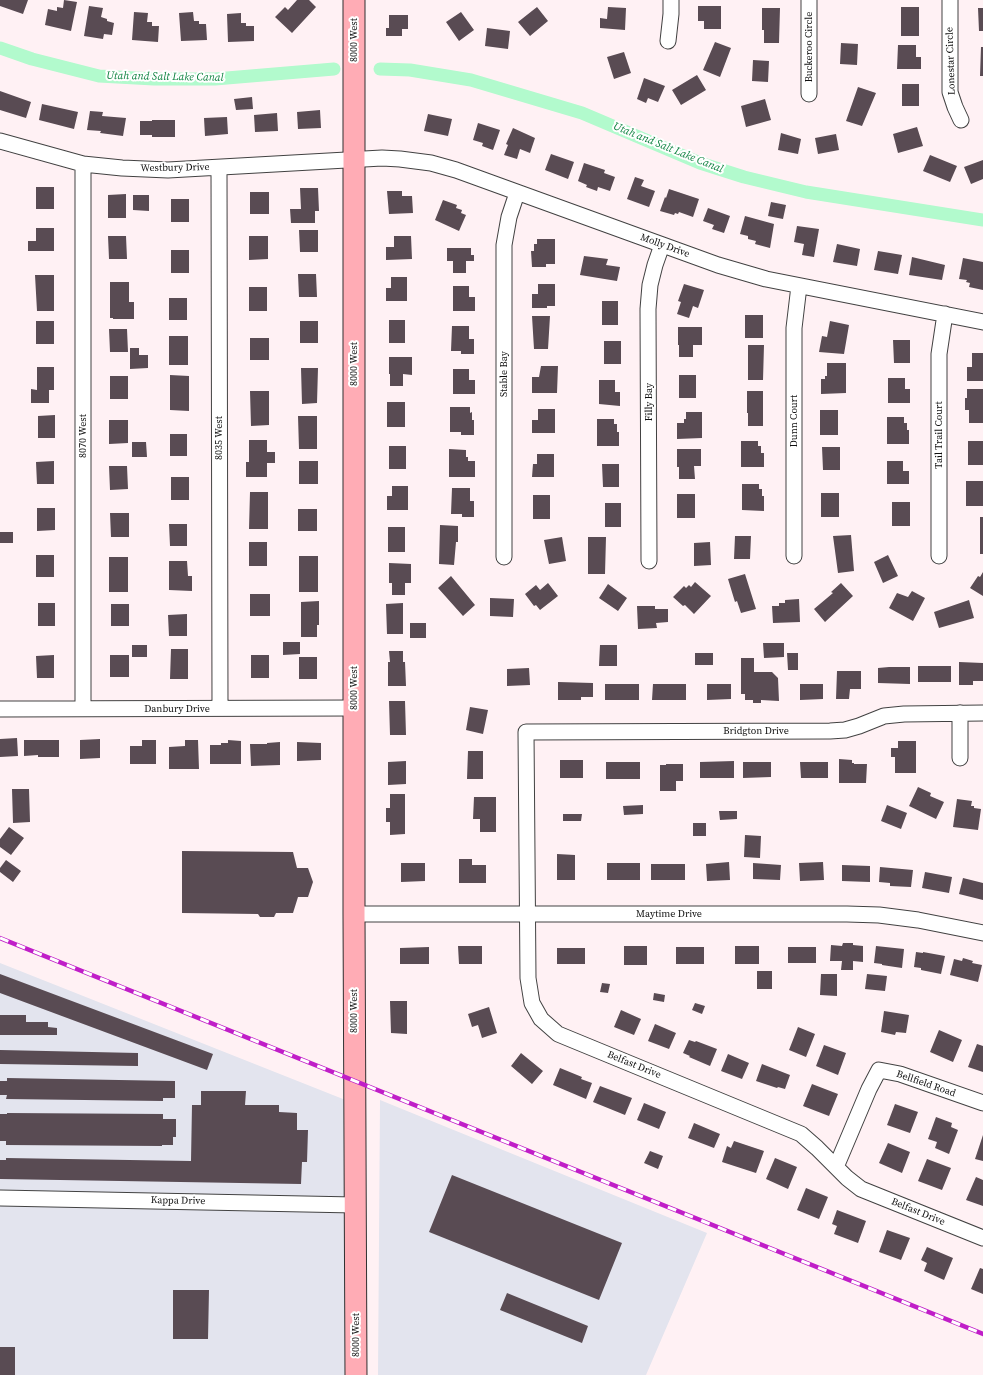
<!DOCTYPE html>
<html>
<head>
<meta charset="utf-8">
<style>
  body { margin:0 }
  canvas { display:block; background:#fff1f4 }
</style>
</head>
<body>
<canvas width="983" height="1375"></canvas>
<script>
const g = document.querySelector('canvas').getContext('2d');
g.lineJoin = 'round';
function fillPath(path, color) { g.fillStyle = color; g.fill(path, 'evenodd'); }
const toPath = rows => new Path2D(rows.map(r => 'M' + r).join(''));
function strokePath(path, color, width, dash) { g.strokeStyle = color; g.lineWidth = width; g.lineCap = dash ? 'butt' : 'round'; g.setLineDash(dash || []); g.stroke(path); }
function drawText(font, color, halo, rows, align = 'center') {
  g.font = font + ' "Source Serif 4",serif'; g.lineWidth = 4; g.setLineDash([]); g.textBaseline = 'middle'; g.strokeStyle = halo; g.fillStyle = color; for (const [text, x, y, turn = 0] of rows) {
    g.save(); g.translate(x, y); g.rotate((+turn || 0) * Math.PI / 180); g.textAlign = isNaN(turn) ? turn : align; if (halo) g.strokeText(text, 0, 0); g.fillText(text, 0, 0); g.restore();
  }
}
fillPath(toPath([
  [0,963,348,1101,347,1375,0,1375],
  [380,1100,707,1233,646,1375,378,1375]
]), '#e3e4ee');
strokePath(toPath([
  [0,48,32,59,99,76,154,79,215,79,334,69],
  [380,69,410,70,471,80,582,113,700,163,744,177,806,192,983,220]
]), '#b2facd', 13);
fillPath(toPath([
  [0,0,28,0,23,14,0,6],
  [64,0,77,2,71,31,45,25,48,9,57,11,57,7,63,8],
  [297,0,309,0,316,7,292,33,275,17,285,7,288,10],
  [89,6,103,8,101,17,107,19,107,21,114,23,112,35,104,34,103,39,84,36],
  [698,6,721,6,721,29,704,29,704,21,698,21],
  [537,7,548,21,530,36,518,22],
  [608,7,626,8,625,30,600,28,600,18,607,19],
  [901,7,919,7,919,36,901,36],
  [762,8,780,8,779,43,764,43,764,30,762,30],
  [978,8,983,8,983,31,979,31],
  [134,12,148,13,147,22,152,22,152,26,159,26,158,42,132,40],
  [193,12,194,21,199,21,199,24,206,24,207,40,181,41,179,13],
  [461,12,474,30,459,41,446,22],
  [241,13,241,23,246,23,246,26,254,26,254,41,228,42,227,14],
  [389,15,408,15,408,29,402,29,402,36,386,36,386,28,389,28],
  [487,28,510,31,508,49,485,46],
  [715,42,731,48,720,77,703,70],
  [841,43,858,44,857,65,840,64],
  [898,45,916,45,916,57,921,57,921,69,897,69],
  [981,47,983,47,983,76,980,76],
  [624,52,631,73,614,79,607,57],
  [753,60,769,61,768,82,752,81],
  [697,75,706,90,681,105,672,90],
  [644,78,665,86,658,102,648,98,646,103,637,99],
  [902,84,919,84,919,106,902,106],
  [858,87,876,93,862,126,846,121],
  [0,91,31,102,26,118,0,110],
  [252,97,253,109,236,110,234,99],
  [765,99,771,120,746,127,741,106],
  [42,104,78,112,74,129,39,120],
  [320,110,321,128,298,129,297,112],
  [90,111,103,112,102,116,126,118,123,136,100,133,101,131,87,130],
  [277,113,278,131,255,132,254,115],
  [428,114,452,119,448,136,424,131],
  [227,117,228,134,205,136,204,118],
  [152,120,175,120,175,137,152,137,152,135,140,135,140,121,152,121],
  [478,123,500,130,493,150,482,146,483,143,473,140],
  [917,127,923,146,898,153,893,134],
  [513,128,535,138,530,153,520,149,517,159,504,155,508,145,506,144],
  [781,133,801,139,798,154,778,150],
  [836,134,839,150,818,154,815,138],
  [551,154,574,162,568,179,545,170],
  [930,155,957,166,950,182,923,171],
  [983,160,983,179,971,184,964,167],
  [584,163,605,170,604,173,615,177,610,191,598,187,597,191,586,187,587,185,578,181],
  [635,177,644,180,641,186,655,191,649,207,627,199],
  [36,187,54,187,54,209,36,209],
  [300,188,318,188,319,211,315,211,315,223,291,223,290,209,301,209],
  [669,189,699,199,693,217,679,212,678,214,675,213,674,215,660,211,665,197,666,198],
  [387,191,402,191,402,196,412,196,413,213,389,214],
  [250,192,269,192,269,214,250,214],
  [126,194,126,218,108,218,108,195],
  [133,195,149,195,149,211,133,210],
  [171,199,189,199,189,222,171,222],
  [443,200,457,205,456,208,462,210,461,213,466,215,459,231,435,220],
  [771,202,786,205,783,219,768,216],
  [708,208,730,216,724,233,712,229,714,225,703,221],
  [745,216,774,224,770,248,755,244,756,241,748,239,748,236,740,234],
  [797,226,819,229,814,257,802,255,804,244,794,242],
  [36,228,54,228,54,251,28,251,28,241,36,241],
  [299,230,318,230,318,252,300,252],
  [108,236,126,236,127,259,109,259],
  [249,236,268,236,268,259,249,260],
  [394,236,411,236,412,259,386,260,386,247,394,247],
  [537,239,555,239,555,264,546,264,546,267,532,267,531,251,534,251,534,244,537,244],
  [837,244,860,249,857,266,833,262],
  [447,248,471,248,471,255,474,255,474,261,466,261,466,273,453,273,453,261,447,261],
  [171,250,189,250,189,273,171,273],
  [878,251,902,255,898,274,874,270],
  [584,256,608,259,606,265,620,267,617,281,580,275],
  [912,257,945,265,942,280,909,275],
  [963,258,983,262,983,290,969,287,970,283,966,282,967,280,959,279],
  [298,274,316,274,317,297,299,297],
  [35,275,54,275,54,311,37,311],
  [391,277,407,277,407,301,386,301,386,288,391,288],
  [110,282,129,282,129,302,134,302,134,319,113,319,113,318,110,318],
  [538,284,555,284,555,306,547,306,547,308,532,308,532,294,538,294],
  [684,284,704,290,698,308,693,306,689,318,677,314,681,302,678,301],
  [453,286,469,286,469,297,475,297,475,311,453,311],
  [249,287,267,287,267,311,249,311],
  [169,298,187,298,187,320,169,320],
  [602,301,618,301,618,325,602,325],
  [745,315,763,315,763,338,745,338],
  [532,316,550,316,548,349,534,349],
  [389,320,405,320,405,343,389,343],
  [36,321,54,321,54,344,36,344],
  [300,321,318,321,318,343,300,343],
  [830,321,849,325,844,354,819,352,822,336,827,337],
  [452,326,469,326,469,339,474,339,474,354,461,354,461,351,451,351],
  [678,327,702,327,702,345,693,345,693,357,679,357,679,345,678,345],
  [109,329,127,329,128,352,110,352],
  [169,336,188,336,188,365,169,365],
  [250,338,269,338,269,360,250,360],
  [893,340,910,340,910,363,894,363],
  [604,341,621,341,621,364,604,364],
  [748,345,764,345,763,380,748,380],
  [130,348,139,348,139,355,148,355,148,368,130,369],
  [972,353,983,353,983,381,967,381,967,367,972,367],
  [389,357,412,357,412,375,403,374,403,386,390,386,390,374,389,374],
  [827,363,846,363,846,393,821,394,821,379,825,379,825,376,827,376],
  [541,366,558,366,557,393,532,393,532,377,539,377],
  [37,367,54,367,54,390,49,390,49,403,31,403,31,389,37,390],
  [301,368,318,368,317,403,302,404],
  [453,369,469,369,469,380,475,380,475,394,453,394],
  [170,375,189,376,189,411,170,410],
  [679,375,696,375,696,398,679,398],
  [110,376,128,376,128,399,110,399],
  [888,378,905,378,905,389,910,389,910,403,888,403],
  [599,380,615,380,615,392,620,392,620,406,599,404],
  [967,389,983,389,983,423,969,423,969,410,965,410,965,398,967,398],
  [250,391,269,391,269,425,251,426],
  [747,391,763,391,763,426,748,426,748,413,747,413],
  [387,402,405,402,405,427,387,427],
  [450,407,470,407,470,413,472,412,472,420,474,420,474,435,461,435,461,432,450,432],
  [538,409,555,409,555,433,532,433,532,420,538,420],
  [820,410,838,410,838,435,820,435],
  [686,412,702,412,702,438,677,439,677,423,684,423,684,419,686,419],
  [55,415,55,438,38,438,38,416],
  [298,416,317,416,317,449,299,449],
  [887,417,904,417,904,423,907,423,907,430,909,430,909,444,887,444],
  [597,419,614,419,614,424,617,424,617,432,619,432,619,446,597,446],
  [109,420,128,420,128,443,109,444],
  [170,434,187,434,187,456,170,456],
  [249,440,267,440,267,452,275,452,275,463,267,463,267,477,246,477,246,462,249,462],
  [741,441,758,441,758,446,761,446,761,453,764,453,764,467,741,467],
  [968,441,983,441,983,465,968,465],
  [132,442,146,442,147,457,132,457],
  [389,446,406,446,406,469,389,469],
  [822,447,840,447,840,470,823,470],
  [449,449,466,450,466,457,468,457,468,461,475,461,475,477,449,477],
  [677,449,701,449,701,466,694,466,695,479,679,479,679,467,677,467],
  [537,454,554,454,554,477,532,477,533,464,537,464],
  [54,461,54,484,37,484,36,462],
  [299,461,318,461,318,484,299,484],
  [887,461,903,461,903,471,909,471,909,484,887,484],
  [602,464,619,464,619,487,603,487],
  [109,466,127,466,128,489,110,490],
  [171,477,189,477,189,500,171,500],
  [966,481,983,481,983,506,966,506],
  [742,484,759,484,759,489,762,489,762,496,764,496,764,511,742,510],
  [392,486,408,486,408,510,387,510,387,496,392,496],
  [452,488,470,488,470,501,474,501,474,517,462,517,462,514,451,514],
  [250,492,268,492,268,529,249,529],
  [821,493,839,493,839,517,821,517],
  [677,494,695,494,695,518,677,518],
  [533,495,550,495,550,519,533,519],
  [892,502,910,502,910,526,892,526],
  [605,503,621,503,621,527,605,527],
  [37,508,55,508,55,530,37,531],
  [298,509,317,509,317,531,298,531],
  [110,513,129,513,129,537,111,537],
  [980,517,983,517,983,554,980,554],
  [169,524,187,524,187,546,170,546],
  [440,525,458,526,458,542,456,542,454,565,439,564],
  [388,527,405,527,405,552,388,552],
  [0,532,13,532,13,543,0,543],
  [851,535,854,571,838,573,833,536],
  [735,536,751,536,750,559,734,559],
  [562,537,566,561,549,564,544,540],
  [588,537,606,537,605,574,588,574],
  [249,542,267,542,267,566,249,566],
  [710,542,711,565,694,566,694,543],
  [36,555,54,555,54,577,36,577],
  [888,555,898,576,883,583,874,562],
  [299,556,318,556,318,592,299,592],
  [109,557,128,557,128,592,109,592],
  [169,561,187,561,188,576,192,576,192,591,169,590],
  [389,563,411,564,411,583,405,583,405,595,392,595,392,583,389,583],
  [983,572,983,596,970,588,978,576,980,577],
  [745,574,756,609,741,613,737,601,735,602,728,579],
  [451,576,475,605,463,616,438,588],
  [695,582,711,596,694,614,685,605,683,606,673,597,684,586,686,588,689,585,691,587],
  [548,583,558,596,540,610,536,605,534,606,525,594,536,585,540,590],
  [841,583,853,596,825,622,814,609,833,593,831,592],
  [608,584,627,598,618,611,599,598],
  [912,591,925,598,913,621,889,608,897,593,908,597],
  [250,594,270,594,270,616,250,616],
  [490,598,514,599,513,617,490,616],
  [799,599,800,622,773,623,772,606,779,606,779,603,785,603,785,600],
  [969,600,974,618,939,628,934,612],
  [319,601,319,625,317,625,317,637,301,637,301,602],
  [38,603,55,603,55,626,38,626],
  [403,603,403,634,387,634,386,604],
  [111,604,129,604,129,626,111,626],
  [637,606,655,606,655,609,668,609,668,622,656,623,657,628,638,629],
  [187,614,187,636,169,636,168,615],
  [410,623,426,623,426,638,410,638],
  [283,642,300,642,300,654,283,655],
  [763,643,784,643,784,657,764,658],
  [132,645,147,645,147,657,132,657],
  [600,645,617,645,617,666,599,666],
  [171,649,188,649,188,679,170,679],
  [389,651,403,651,403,662,405,662,406,686,388,686,388,662,390,662],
  [695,653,713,653,713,665,695,665],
  [787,653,798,653,798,670,788,670],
  [54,655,54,678,37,678,36,656],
  [110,655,129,655,129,677,110,677],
  [251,655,269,655,269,678,251,678],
  [299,657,317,657,317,679,299,679],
  [741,658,754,658,754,672,772,672,778,678,779,701,761,700,761,703,753,703,753,700,745,700,745,694,741,694],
  [959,662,983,663,983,681,973,681,973,685,959,685],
  [918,666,951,666,951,682,918,682],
  [889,667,910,667,910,684,878,683,878,668],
  [529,668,530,685,507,686,507,669],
  [837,671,861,671,861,689,850,689,849,699,836,699],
  [558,682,593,683,593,697,581,697,581,700,558,700],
  [605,684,639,684,639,700,605,700],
  [653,684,686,684,686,700,652,700],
  [707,684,731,684,731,699,707,700],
  [800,684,823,684,823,699,800,700],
  [389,701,405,701,406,735,390,735],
  [470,707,488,710,483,734,466,730],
  [17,738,18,756,0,757,0,739],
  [100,739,100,758,80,759,80,740],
  [24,740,59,740,59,757,38,757,38,755,24,756],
  [142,740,156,740,156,764,130,764,130,746,142,746],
  [185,740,198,740,199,769,169,769,169,747,185,746],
  [228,740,241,741,241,764,210,764,210,745,221,745,221,743,228,743],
  [898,741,916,741,916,773,895,773,895,757,891,757,891,748,898,748],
  [280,742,280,765,251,766,250,744,267,744,267,743],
  [297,742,321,743,321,760,297,761],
  [468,751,483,751,483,779,467,779],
  [839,759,852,760,852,763,854,763,854,764,867,764,866,783,839,783],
  [560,760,583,760,583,778,560,778],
  [406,761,406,784,388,785,388,762],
  [734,761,734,778,700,778,700,762],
  [606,762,640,762,640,779,606,779],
  [743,762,771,762,771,777,743,778],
  [800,762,828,762,828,778,801,778],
  [666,764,683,764,683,781,676,781,676,791,660,791,660,765,666,765],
  [918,787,931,793,930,796,944,802,936,819,909,806],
  [12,789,29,789,30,822,13,823],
  [390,794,405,794,405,834,390,835,390,822,386,822,386,808,390,808],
  [474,797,496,797,496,832,480,832,480,819,473,819],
  [957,799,972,801,971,806,974,806,974,808,981,809,978,830,953,827],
  [643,805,643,814,624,815,623,806],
  [887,805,907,813,901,829,881,821],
  [719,811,737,811,737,819,720,820],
  [563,814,582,814,581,821,563,821],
  [693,823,706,823,706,836,693,836],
  [9,827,24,838,11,855,0,847,0,839],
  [745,835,761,836,760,858,744,857],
  [182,851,293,852,297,868,308,868,313,882,308,897,298,897,293,913,276,913,274,917,260,917,258,914,182,913],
  [557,854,575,855,575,880,557,880],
  [459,859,472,859,472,865,486,865,486,883,459,883],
  [6,860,21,871,13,882,0,872,0,868],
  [729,862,730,880,707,881,706,864],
  [823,862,824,880,800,881,799,863],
  [401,863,425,863,425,881,401,882],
  [607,863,640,863,640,880,607,880],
  [753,863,781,865,780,880,753,879],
  [651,864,685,864,685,880,651,880],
  [842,865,870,866,870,882,842,881],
  [880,867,913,870,911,887,890,886,890,883,879,882],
  [925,872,952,877,949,893,922,888],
  [963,878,983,883,983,900,959,894],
  [843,943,853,943,853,945,863,946,863,962,853,961,853,970,841,970,842,961,830,961,831,945,842,946],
  [458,946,482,946,482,964,459,964],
  [624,946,647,946,647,965,624,965],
  [735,946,759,946,759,964,735,964],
  [876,946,904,949,902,968,882,965,882,964,874,963],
  [429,947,429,964,400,964,400,948],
  [676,947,704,947,704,964,676,964],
  [788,947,816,947,816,963,788,963],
  [557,948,585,948,585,964,557,964],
  [916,952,923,953,923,952,945,956,941,974,921,970,921,968,914,967],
  [963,958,973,961,972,963,982,965,978,982,950,975,954,959,962,961],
  [757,971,772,971,772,989,757,989],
  [0,974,213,1054,207,1070,0,993],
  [821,974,837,974,837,996,820,995],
  [867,974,887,976,885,991,865,989],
  [602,983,610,984,608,993,600,992],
  [654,993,665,995,664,1002,653,1000],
  [390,1001,407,1001,407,1034,391,1033],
  [695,1003,705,1006,702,1014,692,1010],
  [489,1007,497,1033,482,1038,478,1025,472,1027,468,1014],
  [621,1010,641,1019,634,1035,614,1027],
  [884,1011,909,1015,906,1033,896,1032,895,1035,881,1032],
  [0,1015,26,1015,26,1022,48,1022,48,1027,57,1028,57,1035,0,1035],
  [655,1024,676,1033,669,1049,648,1041],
  [798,1027,815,1034,806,1057,789,1050],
  [939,1030,962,1040,953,1062,930,1052],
  [689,1040,695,1042,696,1041,717,1049,710,1066,689,1057,690,1056,683,1053],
  [977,1044,983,1046,983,1072,968,1067],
  [824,1045,846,1053,838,1075,816,1066],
  [0,1050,138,1053,138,1066,0,1064],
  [521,1053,543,1071,532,1084,511,1066],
  [728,1054,749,1063,742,1079,721,1071],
  [762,1064,790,1075,785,1089,778,1087,777,1088,756,1081],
  [560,1068,582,1077,581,1079,592,1083,586,1099,553,1085],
  [7,1078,175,1081,175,1098,163,1098,163,1101,6,1099,7,1095,0,1095,0,1081,7,1081],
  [812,1084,838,1094,829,1116,803,1106],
  [600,1086,632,1098,625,1115,593,1102],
  [201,1091,246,1091,245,1105,279,1105,279,1112,297,1113,297,1130,308,1130,307,1162,302,1162,301,1184,0,1179,0,1160,6,1160,6,1158,191,1161,192,1105,201,1105],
  [644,1103,666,1112,659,1129,637,1120],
  [895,1104,918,1112,910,1133,887,1125],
  [7,1113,163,1114,163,1119,176,1119,176,1137,173,1137,173,1145,162,1145,162,1146,6,1145,6,1141,0,1141,0,1114,7,1114],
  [936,1117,952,1123,951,1127,958,1130,949,1154,935,1148,937,1142,928,1139],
  [694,1123,720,1134,714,1148,688,1138],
  [983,1135,983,1161,975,1159],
  [734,1141,764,1151,756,1173,722,1162,727,1146,731,1148],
  [888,1143,910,1152,902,1173,879,1163],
  [650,1151,663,1156,658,1169,644,1163],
  [775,1158,797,1167,788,1189,766,1179],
  [927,1159,951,1168,942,1190,918,1181],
  [452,1175,622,1243,599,1300,429,1232],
  [976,1177,983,1180,983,1206,966,1200],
  [806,1188,828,1197,819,1219,797,1210],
  [837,1210,866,1221,858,1243,834,1234,837,1226,832,1224],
  [887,1230,910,1238,901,1260,879,1252],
  [927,1247,953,1258,944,1280,924,1271,927,1263,921,1260],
  [980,1268,983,1269,983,1294,971,1289],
  [173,1290,209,1290,208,1339,173,1339],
  [507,1293,588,1326,582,1343,500,1310],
  [0,1347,15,1347,15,1375,0,1375]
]), '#594b53');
const street = toPath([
  [809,0,809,94],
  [950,0,950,92,955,107,961,120],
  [668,41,671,14,671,0],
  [0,141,83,164,122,168,168,170,382,158,400,159,431,163,456,170,718,265,766,279,983,322],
  [219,168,220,708],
  [794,556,794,328,799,286],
  [939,556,939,354,945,314],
  [504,557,504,245,509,217,517,193],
  [649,561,648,309,650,285,655,265,662,245],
  [0,709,354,708],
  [83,709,83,164],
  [983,713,904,714,884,716,859,726,845,730,830,731,526,732,528,978,532,1003,541,1019,558,1034,801,1134,817,1148,847,1178,861,1189,983,1238],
  [960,758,960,713],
  [354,914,847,914,879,915,918,920,983,933],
  [836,1167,869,1089,879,1070,900,1074,983,1103],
  [0,1198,355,1205]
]);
const secondary = toPath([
  [354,0,354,914,356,1375]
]);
strokePath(street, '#424242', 17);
strokePath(secondary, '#313131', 23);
strokePath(street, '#fff', 15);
strokePath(secondary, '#ffacb5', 21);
const rail = toPath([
  [0,938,983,1334]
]);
strokePath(rail, '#c01ec8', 4.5);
strokePath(rail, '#fff', 3, [9]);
drawText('10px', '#0f0f0f', '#fff', [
  ["8000 West",354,40,-90],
  ["Buckeroo Circle",809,47,-90],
  ["Lonestar Circle",951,61,-92],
  ["Westbury Drive",175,168,-1],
  ["Molly Drive",665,246,20],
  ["8000 West",354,364,-90],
  ["Stable Bay",504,374,-90],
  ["Filly Bay",649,402,-90],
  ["Dunn Court",794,421,-90],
  ["Tail Trail Court",939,435,-90],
  ["8070 West",83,436,-90],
  ["8035 West",219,438,-90],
  ["8000 West",354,688,-90],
  ["Danbury Drive",177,709],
  ["Bridgton Drive",756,731],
  ["Maytime Drive",669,914],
  ["8000 West",354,1011,-90],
  ["Belfast Drive",634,1065,22],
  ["Bellfield Road",926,1084,19],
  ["Kappa Drive",178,1201,1],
  ["Belfast Drive",918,1212,22],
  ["8000 West",356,1335,-90]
]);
drawText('italic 11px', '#108442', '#fff', [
  ["Utah and Salt Lake Canal",165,77,1],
  ["Utah and Salt Lake Canal",668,148,22]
]);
</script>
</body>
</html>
